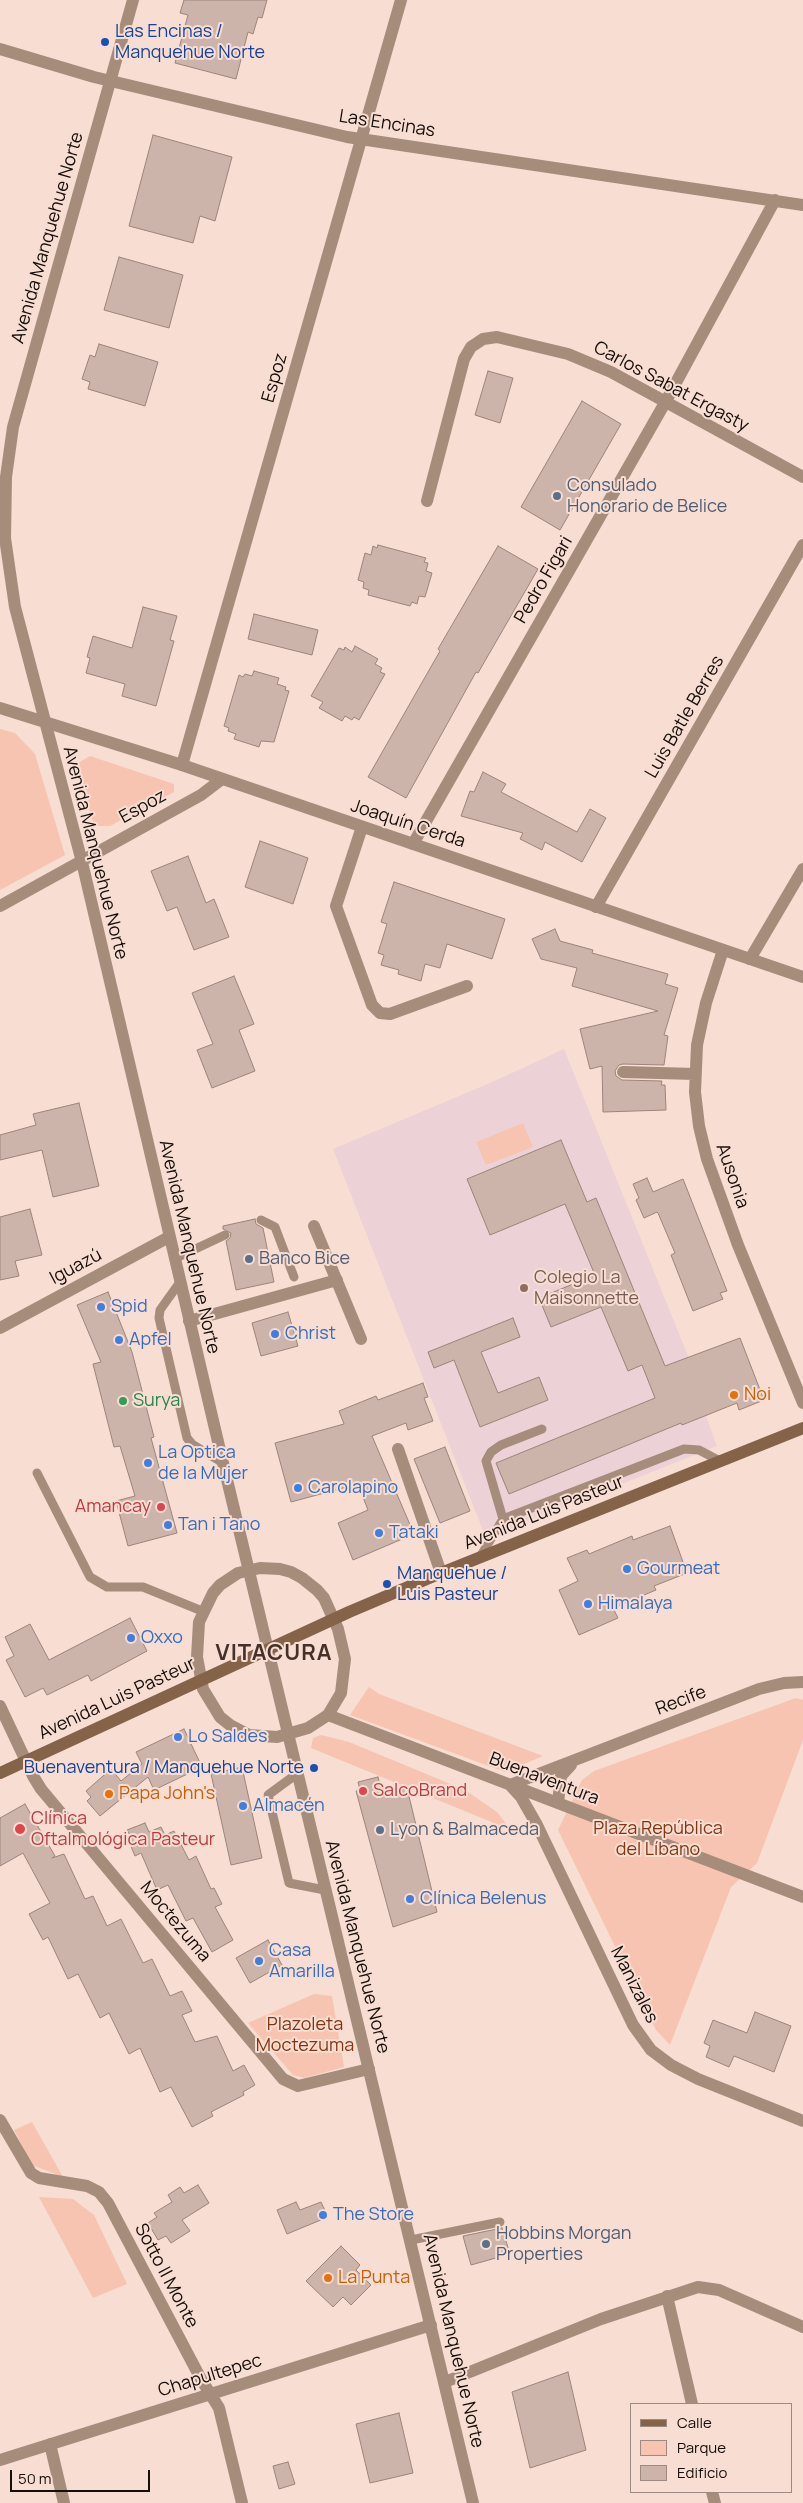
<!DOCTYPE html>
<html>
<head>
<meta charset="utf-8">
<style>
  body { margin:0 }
  #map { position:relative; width:803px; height:2503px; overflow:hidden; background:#f7ddd2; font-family:Manrope,sans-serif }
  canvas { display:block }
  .legend { position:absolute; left:630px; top:2403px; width:162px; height:90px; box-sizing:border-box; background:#f7ddd2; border:1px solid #9d8a82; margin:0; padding:6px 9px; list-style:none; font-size:15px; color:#160e0a }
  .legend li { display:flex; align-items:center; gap:10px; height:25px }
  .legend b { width:25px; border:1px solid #9d8a82 }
  .scale { position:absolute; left:10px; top:2470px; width:140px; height:22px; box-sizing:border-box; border:2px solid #160e0a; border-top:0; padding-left:6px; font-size:15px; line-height:18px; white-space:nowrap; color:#160e0a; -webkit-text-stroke:4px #f7ddd2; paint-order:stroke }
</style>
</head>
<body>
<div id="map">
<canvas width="803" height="2503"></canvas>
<ul class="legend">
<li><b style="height:6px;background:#856349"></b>Calle</li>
<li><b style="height:14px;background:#f7c4b1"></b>Parque</li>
<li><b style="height:14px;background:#cdb4aa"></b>Edificio</li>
</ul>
<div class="scale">50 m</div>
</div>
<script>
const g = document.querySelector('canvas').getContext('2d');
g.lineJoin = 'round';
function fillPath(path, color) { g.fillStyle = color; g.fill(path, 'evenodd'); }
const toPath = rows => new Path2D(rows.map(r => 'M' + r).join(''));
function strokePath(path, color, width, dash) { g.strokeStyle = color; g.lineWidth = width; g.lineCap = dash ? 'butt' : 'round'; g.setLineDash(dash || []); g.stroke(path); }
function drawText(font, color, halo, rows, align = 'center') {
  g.font = font + ' Manrope,sans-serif'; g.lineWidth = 4; g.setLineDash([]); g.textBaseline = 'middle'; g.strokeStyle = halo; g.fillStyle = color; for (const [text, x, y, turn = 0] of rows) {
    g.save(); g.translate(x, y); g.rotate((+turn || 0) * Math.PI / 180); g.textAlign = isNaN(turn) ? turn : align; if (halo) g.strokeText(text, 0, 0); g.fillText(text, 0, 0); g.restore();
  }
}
fillPath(toPath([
  [564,1049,688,1356,710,1415,706,1416,717,1446,486,1538,333,1149,490,1083]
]), '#ecd2d7');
fillPath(toPath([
  [0,729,15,733,35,754,65,855,0,890],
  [90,756,174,784,174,792,110,826,98,826,92,820,78,763],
  [523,1123,533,1147,486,1165,476,1142],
  [369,1687,379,1694,543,1756,505,1772,350,1715],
  [796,1698,803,1700,803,1740,757,1863,731,1887,670,2045,656,2030,558,1830,582,1780,594,1771],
  [321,1735,349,1742,465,1790,497,1812,511,1830,311,1748,313,1738],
  [314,1994,332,1996,344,2067,304,2078,293,2075,248,2023],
  [32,2122,63,2177,32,2165,14,2130],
  [39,2197,73,2199,94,2215,127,2284,93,2298]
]), '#f7c4b1');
const building = toPath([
  [184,0,267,0,262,18,258,17,253,34,248,32,236,79,175,63,188,15,180,13,184,0],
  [153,135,232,157,215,221,200,216,193,243,129,226,153,135],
  [119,257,183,275,169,328,104,310,119,257],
  [99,344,158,362,145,406,88,389,90,382,82,379,90,355,95,357,99,344],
  [488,371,513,378,500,423,475,415,488,371],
  [582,401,621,424,560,530,521,507,582,401],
  [378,545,426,558,424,562,428,563,426,571,432,573,425,597,419,596,417,604,412,602,410,606,368,595,369,590,363,588,364,582,358,580,365,553,371,555,373,546,377,548,378,545],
  [498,546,538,569,478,673,476,672,406,798,368,777,440,651,438,649,498,546],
  [143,607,177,616,170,640,174,641,156,706,122,696,125,684,86,673,90,658,87,657,93,636,132,648,143,607],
  [254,614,318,630,312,655,248,639,254,614],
  [355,646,378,659,375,664,382,668,380,672,385,674,359,720,354,717,352,720,345,716,342,721,319,708,323,702,311,696,339,648,344,650,345,647,352,652,355,646],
  [254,671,279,678,277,684,286,687,285,690,289,691,274,742,261,741,259,747,234,739,236,734,228,731,229,728,224,726,239,675,243,677,245,674,252,676,254,671],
  [483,772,506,784,501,792,577,832,590,809,606,818,582,862,545,842,542,850,520,839,523,833,461,816,470,791,474,792,483,772],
  [260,841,308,858,293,904,245,887,260,841],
  [188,856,206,903,214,899,229,937,194,950,177,907,167,911,151,871,188,856],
  [394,882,505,919,492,959,447,944,440,968,425,964,421,981,398,974,399,970,381,965,384,955,378,953,387,924,381,922,394,882],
  [555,929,560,941,593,950,592,953,668,974,665,984,678,988,664,1035,668,1036,664,1065,623,1064,619,1065,615,1071,616,1076,622,1080,662,1081,661,1085,665,1085,666,1110,603,1112,602,1066,590,1069,580,1029,658,1011,572,986,577,968,541,959,532,939,555,929],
  [234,976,254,1024,239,1030,255,1071,212,1088,197,1050,213,1044,192,993,234,976],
  [79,1103,99,1186,53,1197,42,1150,0,1160,0,1135,36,1125,33,1114,79,1103],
  [561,1140,587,1202,596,1198,665,1366,740,1338,764,1400,739,1410,737,1403,682,1425,681,1423,509,1494,496,1463,655,1398,642,1365,628,1371,601,1307,551,1327,539,1298,595,1275,565,1204,490,1235,467,1179,561,1140],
  [647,1178,653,1192,683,1179,727,1291,720,1293,723,1299,693,1311,671,1255,675,1253,658,1213,657,1212,644,1218,636,1200,639,1198,633,1184,647,1178],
  [30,1209,42,1255,15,1261,19,1276,0,1280,0,1217,30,1209],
  [255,1219,256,1224,263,1228,274,1282,236,1290,226,1241,230,1238,231,1233,223,1229,223,1226,255,1219],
  [108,1292,132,1352,154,1437,151,1438,177,1533,128,1546,116,1501,135,1496,120,1446,114,1447,93,1364,101,1362,77,1305,108,1292],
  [288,1312,298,1346,261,1356,252,1323,288,1312],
  [513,1318,520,1337,481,1352,498,1393,539,1377,548,1400,480,1427,454,1360,434,1368,428,1352,513,1318],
  [423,1383,428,1397,424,1398,433,1421,408,1430,406,1423,372,1436,414,1534,353,1560,338,1523,368,1510,358,1484,291,1502,275,1443,344,1424,339,1411,376,1396,378,1400,423,1383],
  [445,1447,470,1511,440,1523,414,1459,445,1447],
  [670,1526,687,1573,654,1586,656,1590,613,1608,618,1618,579,1635,559,1590,578,1581,567,1558,587,1550,589,1554,632,1536,633,1540,670,1526],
  [130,1618,147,1651,91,1681,88,1675,47,1695,43,1688,25,1697,6,1660,14,1656,5,1637,30,1624,49,1660,130,1618],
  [184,1729,202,1767,154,1790,148,1777,100,1816,87,1801,91,1797,86,1791,111,1769,121,1781,142,1764,136,1752,184,1729],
  [242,1767,262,1858,231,1865,211,1774,242,1767],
  [378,1777,382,1794,407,1788,437,1912,393,1927,356,1791,360,1790,358,1782,378,1777],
  [25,1804,55,1856,52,1858,64,1854,85,1899,93,1896,107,1926,121,1919,143,1963,152,1959,170,1996,182,1991,192,2011,182,2015,195,2042,217,2036,233,2071,244,2065,255,2085,243,2092,244,2095,211,2112,213,2116,192,2127,171,2087,160,2092,140,2048,129,2054,109,2013,100,2018,78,1974,68,1979,48,1937,43,1940,29,1914,50,1903,23,1853,0,1866,0,1818,25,1804],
  [145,1823,149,1832,161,1827,165,1835,174,1831,189,1860,196,1856,211,1889,214,1888,222,1904,215,1907,233,1940,212,1952,193,1918,186,1921,168,1885,157,1890,141,1853,135,1856,127,1837,130,1835,127,1830,145,1823],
  [268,1940,282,1965,250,1983,236,1958,268,1940],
  [755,2012,791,2026,774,2072,734,2056,729,2067,706,2057,710,2046,704,2043,713,2020,747,2033,755,2012],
  [198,2185,209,2203,182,2220,190,2231,171,2243,166,2236,158,2240,148,2223,157,2217,154,2213,172,2202,168,2195,180,2187,184,2193,198,2185],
  [296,2202,300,2210,321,2202,328,2217,287,2234,277,2210,296,2202],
  [502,2228,510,2254,471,2265,463,2236,502,2228],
  [341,2246,360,2265,356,2270,371,2285,351,2305,343,2297,333,2307,306,2281,341,2246],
  [568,2372,586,2450,530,2468,512,2392,568,2372],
  [399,2413,413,2473,370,2483,356,2424,399,2413],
  [288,2462,295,2484,279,2489,273,2466,288,2462]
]);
fillPath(building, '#cdb4aa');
strokePath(building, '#9c847a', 1);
strokePath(toPath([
  [261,1220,275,1227,294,1277],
  [174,1259,225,1235],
  [180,1282,160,1310,159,1318,187,1438,192,1444,223,1463],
  [37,1473,90,1577,107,1587,143,1587,202,1611],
  [503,1519,486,1461,491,1452,501,1445,542,1429],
  [480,1557,503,1519,684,1449,699,1450,720,1461],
  [298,1773,268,1795,289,1883,325,1890],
  [411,2240,500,2222]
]), '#a58c7b', 9);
strokePath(toPath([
  [0,49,94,77,347,137,803,205],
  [427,501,464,359,471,347,483,339,497,337,568,354,611,372,803,477],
  [182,765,401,0],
  [362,827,336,906,372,1005,380,1013,390,1014,467,986],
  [413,844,666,401,775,200],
  [596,907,803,545],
  [723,950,706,1003,697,1045,695,1092,699,1126,707,1159,738,1245,803,1403],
  [750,959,803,869],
  [623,1072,695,1074],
  [314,1226,361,1339],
  [189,1321,337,1280],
  [0,1328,169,1237],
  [398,1449,441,1573],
  [803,1682,784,1683,759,1689,510,1785,521,1797,537,1825,633,2025,651,2050,671,2065,698,2079,803,2121],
  [0,1706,33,1776,41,1789,283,2079,298,2086,369,2069],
  [328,1715,803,1897],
  [558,1803,561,1776,571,1765],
  [0,2120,31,2173,39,2178,87,2186,99,2192,108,2203,201,2379,219,2408,242,2503],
  [667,2296,692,2404],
  [445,2382,601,2319,698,2287,719,2290,803,2327],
  [50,2444,64,2503],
  [0,2460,431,2325],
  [712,2492,715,2503]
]), '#a58c7b', 12);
strokePath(toPath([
  [133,0,13,427,6,477,5,538,15,607,82,862,223,1463,473,2503],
  [0,708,182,765,803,977],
  [0,906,201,795,222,779],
  [260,1568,280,1569,291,1572,302,1578,317,1590,324,1598,338,1629,345,1659,341,1693,328,1715,308,1728,277,1737,249,1735,230,1725,220,1717,203,1689,197,1657,199,1622,213,1593,220,1585,238,1573,260,1568]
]), '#a58c7b', 12);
strokePath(toPath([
  [0,1773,349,1612,441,1573,803,1428]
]), '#856349', 12);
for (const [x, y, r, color] of [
  [105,42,5,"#1a4fb4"],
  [557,496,5,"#5c6f8a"],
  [249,1259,5,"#5c6f8a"],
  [524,1288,5,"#8d6e63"],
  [101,1307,5,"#3f7fe0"],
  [275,1334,5,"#3f7fe0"],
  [119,1340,5,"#3f7fe0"],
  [734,1395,5,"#e8710a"],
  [123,1401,5,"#2e9e5b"],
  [148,1463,5,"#3f7fe0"],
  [298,1488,5,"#3f7fe0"],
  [161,1507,5,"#e0444e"],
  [168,1525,5,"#3f7fe0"],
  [379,1533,5,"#3f7fe0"],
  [627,1569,5,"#3f7fe0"],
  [387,1584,5,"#1a4fb4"],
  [588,1604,5,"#3f7fe0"],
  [131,1638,5,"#3f7fe0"],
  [178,1737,5,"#3f7fe0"],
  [314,1768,5,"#1a4fb4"],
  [363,1791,5,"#e0444e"],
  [109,1794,5,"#e8710a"],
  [243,1806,5,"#3f7fe0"],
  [20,1829,6,"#e0444e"],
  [380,1830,5,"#5c6f8a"],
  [410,1899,5,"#3f7fe0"],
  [259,1961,5,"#3f7fe0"],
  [323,2215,5,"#3f7fe0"],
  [486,2244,5,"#5c6f8a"],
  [328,2278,5,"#e8710a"]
]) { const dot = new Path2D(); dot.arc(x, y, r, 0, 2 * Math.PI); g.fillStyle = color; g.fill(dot); strokePath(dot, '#f7ddd2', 2); }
drawText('18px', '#164399', '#f7ddd2', [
  ["Las Encinas /",115,32],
  ["Manquehue Norte",115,53],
  ["Manquehue /",397,1574],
  ["Luis Pasteur",397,1595],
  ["Buenaventura / Manquehue Norte",304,1768,"right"]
], 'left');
drawText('18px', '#160e0a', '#f7ddd2', [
  ["Las Encinas",387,124,9],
  ["Avenida Manquehue Norte",48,238,-74],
  ["Espoz",275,378,-74],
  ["Carlos Sabat Ergasty",671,387,28],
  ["Pedro Figari",544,580,-60],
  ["Luis Batle Berres",685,717,-60],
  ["Espoz",143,807,-29],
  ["Joaquín Cerda",408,824,18],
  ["Avenida Manquehue Norte",95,853,76],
  ["Ausonia",732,1176,71],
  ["Avenida Manquehue Norte",189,1247,77],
  ["Iguazú",76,1267,-28],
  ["Avenida Luis Pasteur",544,1513,-22],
  ["Avenida Luis Pasteur",117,1699,-25],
  ["Recife",681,1701,-21],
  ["Buenaventura",544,1779,21],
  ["Moctezuma",175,1922,50],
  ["Avenida Manquehue Norte",357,1947,76],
  ["Manizales",634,1985,63],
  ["Sotto Il Monte",166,2276,62],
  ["Avenida Manquehue Norte",453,2341,77],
  ["Chapultepec",210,2376,-17]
]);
drawText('18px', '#4e5e75', '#f7ddd2', [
  ["Consulado",567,486],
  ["Honorario de Belice",567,507],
  ["Banco Bice",259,1259],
  ["Lyon & Balmaceda",390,1830],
  ["Hobbins Morgan",496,2234],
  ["Properties",496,2255]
], 'left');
drawText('18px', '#785e54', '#f7ddd2', [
  ["Colegio La",534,1278],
  ["Maisonnette",534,1299]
], 'left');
drawText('18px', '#366cbe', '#f7ddd2', [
  ["Spid",111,1307],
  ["Christ",285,1334],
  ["Apfel",129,1340],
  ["La Optica",158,1453],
  ["de la Mujer",158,1474],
  ["Carolapino",308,1488],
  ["Tan i Tano",178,1525],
  ["Tataki",389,1533],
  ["Gourmeat",637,1569],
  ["Himalaya",598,1604],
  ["Oxxo",141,1638],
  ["Lo Saldes",188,1737],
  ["Almacén",253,1806],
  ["Clínica Belenus",420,1899],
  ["Casa",269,1951],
  ["Amarilla",269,1972],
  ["The Store",333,2215]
], 'left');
drawText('18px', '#c56008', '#f7ddd2', [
  ["Noi",744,1395],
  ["Papa John's",119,1794],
  ["La Punta",338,2278]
], 'left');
drawText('18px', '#27864d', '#f7ddd2', [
  ["Surya",133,1401]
], 'left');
drawText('18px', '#be3a42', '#f7ddd2', [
  ["Amancay",151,1507,"right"],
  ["SalcoBrand",373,1791],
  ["Clínica",31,1819],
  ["Oftalmológica Pasteur",31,1840]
], 'left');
drawText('18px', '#833611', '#f7ddd2', [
  ["Plaza República",658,1829],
  ["del Líbano",658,1850],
  ["Plazoleta",305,2025],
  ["Moctezuma",305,2046]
]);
g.letterSpacing = '1px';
drawText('bold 22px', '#453129', '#f7ddd2', [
  ["VITACURA",274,1654]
]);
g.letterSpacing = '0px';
</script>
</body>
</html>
